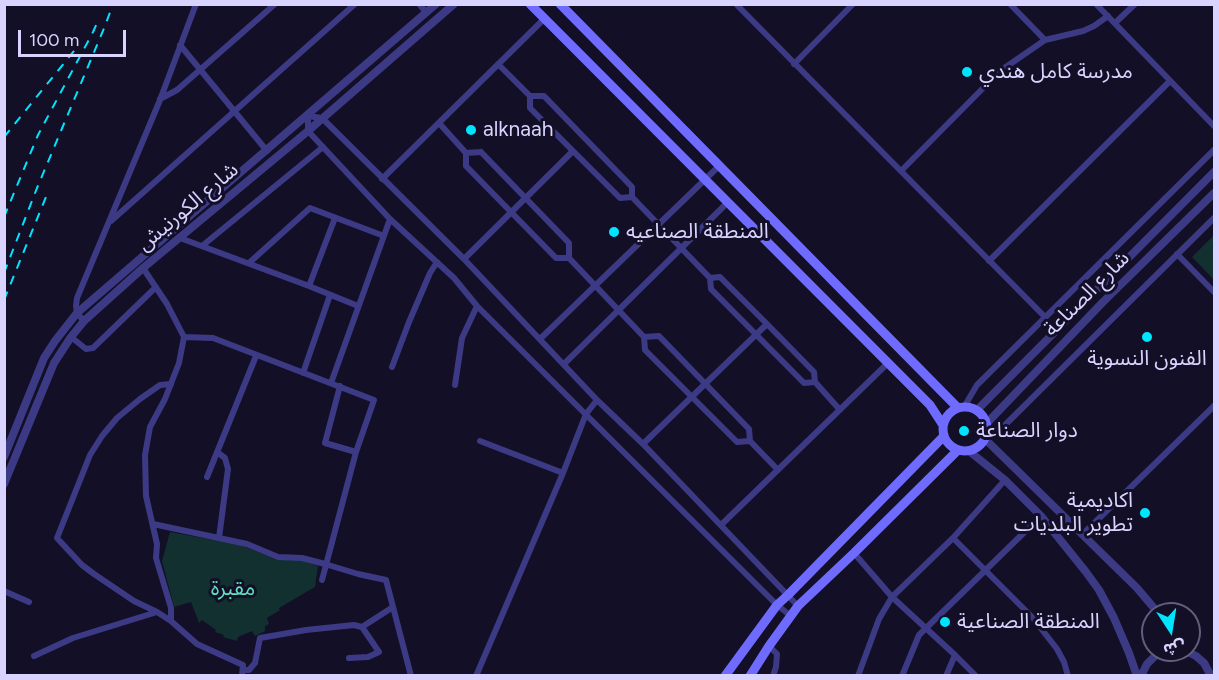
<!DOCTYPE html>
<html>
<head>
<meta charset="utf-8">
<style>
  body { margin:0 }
  #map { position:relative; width:1219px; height:680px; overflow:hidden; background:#130f26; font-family:Figtree,"Noto Sans Arabic",sans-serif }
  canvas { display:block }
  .frame { position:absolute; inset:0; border:6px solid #d9d4ff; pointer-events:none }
  .north { position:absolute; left:1141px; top:602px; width:60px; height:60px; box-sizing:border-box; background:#130f26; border:2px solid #625e7d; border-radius:50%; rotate:168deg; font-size:16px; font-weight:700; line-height:24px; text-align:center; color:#d9d4ff }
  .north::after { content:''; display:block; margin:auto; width:21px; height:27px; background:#00e5ff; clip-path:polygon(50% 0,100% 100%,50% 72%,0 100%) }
  .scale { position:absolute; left:18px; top:30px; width:108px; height:27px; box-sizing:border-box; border:3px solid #d9d4ff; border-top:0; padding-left:8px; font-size:18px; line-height:21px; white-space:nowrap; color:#d9d4ff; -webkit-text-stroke:4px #130f26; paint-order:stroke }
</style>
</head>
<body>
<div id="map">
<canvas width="1219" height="680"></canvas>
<div class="frame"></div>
<div class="north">ش</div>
<div class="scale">100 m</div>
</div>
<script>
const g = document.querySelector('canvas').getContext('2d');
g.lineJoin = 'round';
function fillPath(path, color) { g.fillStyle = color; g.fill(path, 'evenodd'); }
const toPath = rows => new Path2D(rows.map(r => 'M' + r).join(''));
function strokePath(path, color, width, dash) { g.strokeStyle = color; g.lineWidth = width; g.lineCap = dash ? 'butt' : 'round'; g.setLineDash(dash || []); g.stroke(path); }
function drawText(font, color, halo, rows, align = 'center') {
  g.font = font + ' Figtree,"Noto Sans Arabic",sans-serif'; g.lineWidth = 6; g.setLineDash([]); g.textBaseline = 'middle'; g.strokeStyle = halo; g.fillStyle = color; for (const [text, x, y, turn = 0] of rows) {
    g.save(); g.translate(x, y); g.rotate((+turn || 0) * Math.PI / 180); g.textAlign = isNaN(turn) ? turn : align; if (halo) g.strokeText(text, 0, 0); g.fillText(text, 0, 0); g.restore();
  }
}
fillPath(toPath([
  [1214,235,1214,280,1192,257],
  [170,532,241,545,277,560,300,560,318,566,315,587,279,608,280,610,267,618,269,624,265,626,265,631,255,636,252,631,238,637,237,641,223,637,224,635,215,632,216,630,202,620,199,623,191,602,174,607,162,561]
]), '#12302f');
strokePath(toPath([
  [419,4,427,13],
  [736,4,1045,317],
  [1010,4,1045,40],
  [1096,4,1214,126],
  [1115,23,1135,4],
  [180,45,267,151],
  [498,64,530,96,544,96,632,187,632,197,710,278,711,289,804,383,815,382],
  [794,64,853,4],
  [530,96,530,108,620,198,632,197],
  [160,99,177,90,275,4],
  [439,123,466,153],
  [481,152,569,243,569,258,556,258,466,166,466,153,481,152],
  [901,171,1000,71,1045,40,1083,31,1094,26,1108,16],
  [382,179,545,18],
  [111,221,355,4],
  [180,238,309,286,358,306],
  [202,246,323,147],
  [1177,254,1214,292],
  [569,258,644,337,645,350,737,442,750,441],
  [464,259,573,151],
  [989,261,1170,81],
  [249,263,310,208,384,236],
  [143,268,167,304,184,337,179,363,165,399,150,427,145,455,146,496,157,544,156,558,171,608,171,621],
  [710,278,720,277,767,324,814,372,815,382,840,410],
  [309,286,335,218],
  [84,321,77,313,76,306,77,298,160,100,196,4],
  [71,337,86,349,93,348,156,287],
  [184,337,213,338,374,400,356,452,322,580],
  [644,337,659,336,749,429,750,441,778,470],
  [540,339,719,166],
  [564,364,728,202],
  [392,367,409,322,430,273,437,262],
  [303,373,330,295],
  [331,383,390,219],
  [171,384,160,385,140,399,117,418,102,436,90,455,57,538,82,565,94,574,134,601,157,612,171,621,197,644,243,665,242,676],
  [455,385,462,338,477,306],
  [340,386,325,443,356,452],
  [964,407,977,385,1214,150],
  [985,439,1006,424,1214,218],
  [480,441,563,473],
  [643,444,767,324],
  [217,452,225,458,228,469,219,538],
  [207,477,256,356],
  [153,524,247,544,278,557,302,558,325,564,358,574,386,580,411,676],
  [721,525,888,363],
  [1082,535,1214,406],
  [953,538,1033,618,1057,649,1064,662,1068,676],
  [854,553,892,597,955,655,976,676],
  [4,591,29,602],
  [791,616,777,605,477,306,454,278,390,219,308,131,308,116,322,118,464,259,597,400,643,444,798,606],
  [769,646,777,654,776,667,773,676],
  [34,656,73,638,157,612],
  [349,658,368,657,379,652,362,627],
  [243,670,249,670,255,663,260,638,306,630,354,625,362,627,393,607],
  [476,676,563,473,586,414,597,400],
  [858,676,879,619,892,597,953,538,1005,480],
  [902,676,919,635,1041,516],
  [946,676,955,655]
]), '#3d3a85', 6);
strokePath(toPath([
  [977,410,1214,172],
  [987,423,1103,302,1214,193],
  [985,439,1137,588,1159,614],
  [969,451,1005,480,1041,516,1086,572,1099,590,1114,618,1129,653,1137,676],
  [4,457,44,358,55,341,77,313,436,4],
  [4,484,54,363,71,337,84,321,143,268,308,131,454,4],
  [1141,676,1147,664,1155,656,1165,652,1175,650,1186,651,1196,656,1204,663,1211,676]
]), '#3d3a85', 8);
strokePath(toPath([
  [530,4,930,405,943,425],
  [560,4,958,408],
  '943 429a22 22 0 1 1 44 0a22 22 0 1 1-44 0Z',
  [725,676,777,605,788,595,944,436],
  [750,676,769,646,798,606,854,553,958,450]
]), '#6f6bff', 9);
strokePath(toPath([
  [4,137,78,46],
  [4,217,38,135,93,32,98,21],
  [4,273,37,188,105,26,113,4],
  [4,300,48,192]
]), '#00e5ff', 2, [9, 8]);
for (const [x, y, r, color] of [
  [967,72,6,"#00e5ff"],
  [471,130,6,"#00e5ff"],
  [614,232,6,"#00e5ff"],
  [1147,337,6,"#00e5ff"],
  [964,431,6,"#00e5ff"],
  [1145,513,6,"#00e5ff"],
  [945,622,6,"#00e5ff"]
]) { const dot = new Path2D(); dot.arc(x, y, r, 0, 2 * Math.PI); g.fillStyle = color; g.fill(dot); strokePath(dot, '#130f26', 2); }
drawText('21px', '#d9d4ff', '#130f26', [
  ["مدرسة كامل هندي",979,72],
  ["alknaah",483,130],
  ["المنطقة الصناعيه",626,232],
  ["الفنون النسوية",1147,359,"center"],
  ["دوار الصناعة",976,431],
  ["اكاديمية",1133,501,"right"],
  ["تطوير البلديات",1133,525,"right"],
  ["المنطقة الصناعية",957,622]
], 'left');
drawText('21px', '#d9d4ff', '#130f26', [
  ["شارع الكورنيش",188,207,-40],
  ["شارع الصناعة",1087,294,-45]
]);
drawText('21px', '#5fe0c0', '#130f26', [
  ["مقبرة",233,589]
]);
</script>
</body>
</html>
